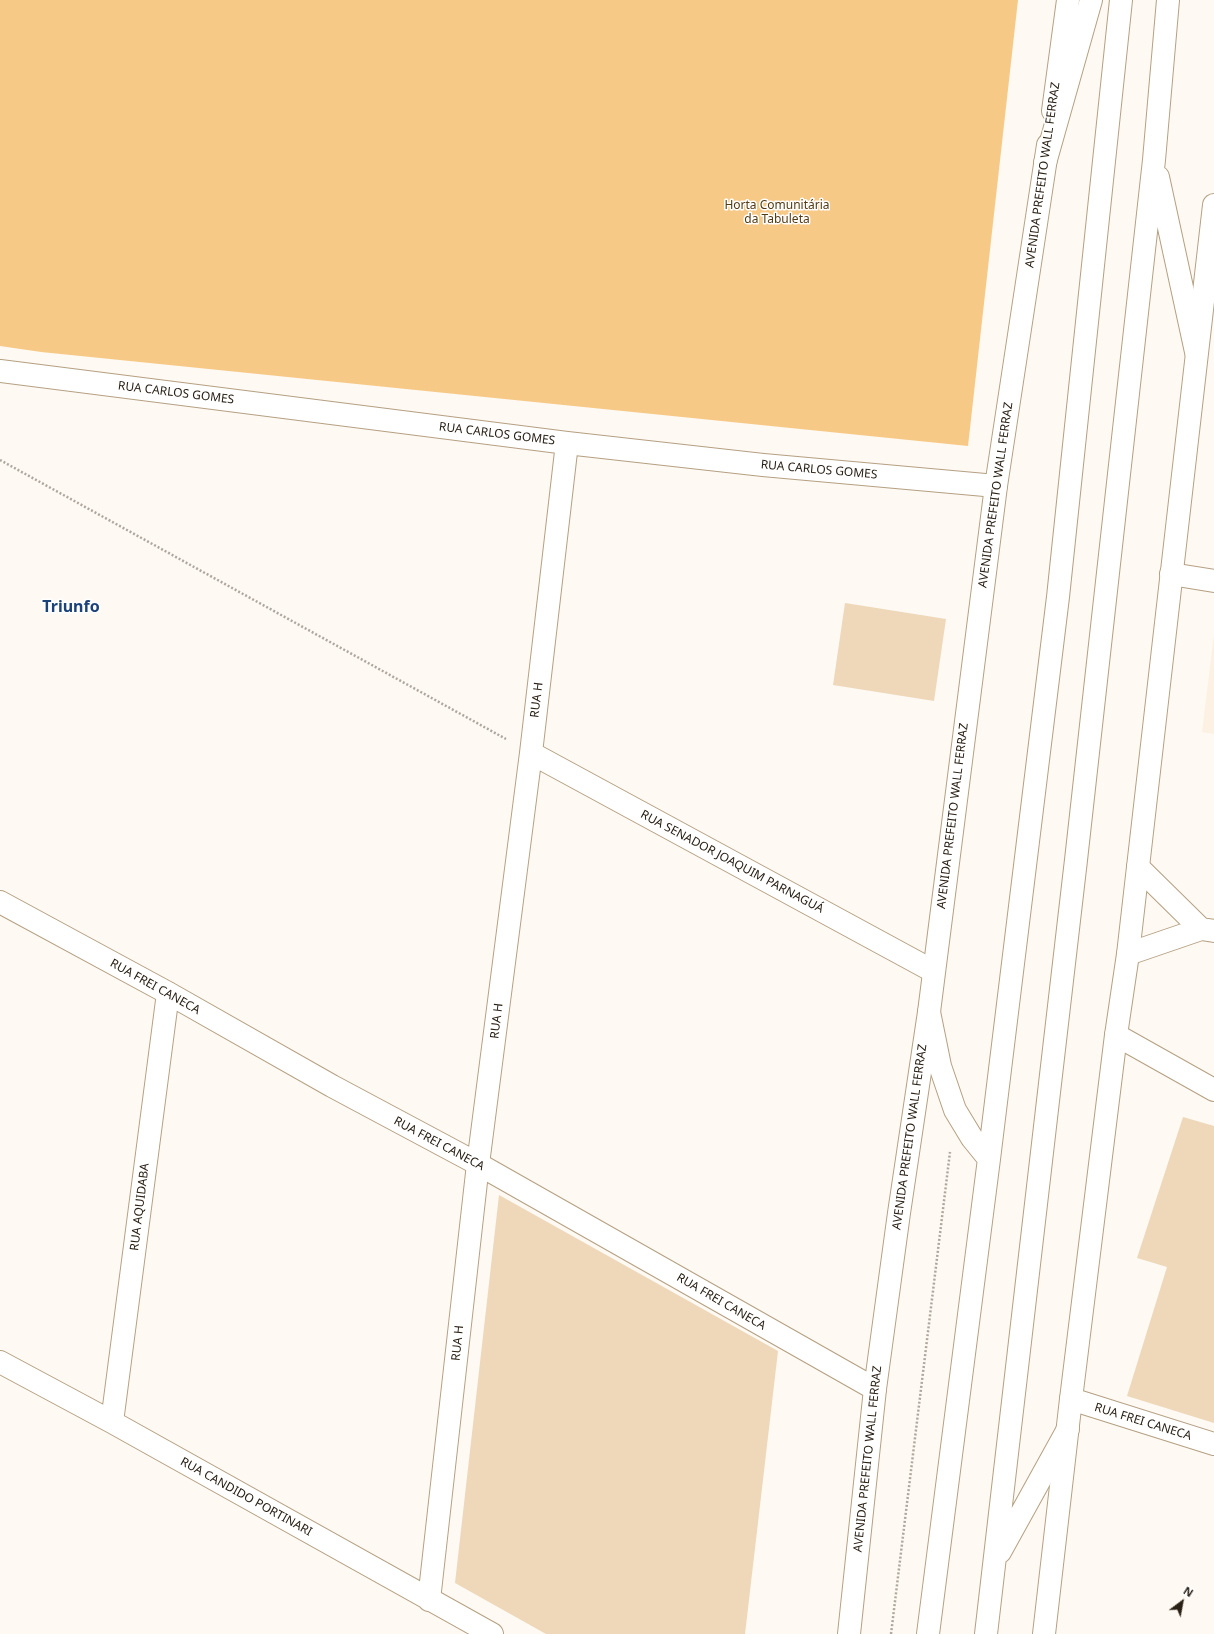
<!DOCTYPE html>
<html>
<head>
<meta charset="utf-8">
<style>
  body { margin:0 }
  #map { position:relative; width:1214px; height:1634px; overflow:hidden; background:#fef9f3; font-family:"Noto Sans",sans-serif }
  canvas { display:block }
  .north { position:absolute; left:1162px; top:1582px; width:40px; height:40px; -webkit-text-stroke:3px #fff; paint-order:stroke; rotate:32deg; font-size:11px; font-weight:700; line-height:16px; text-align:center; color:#2a2116 }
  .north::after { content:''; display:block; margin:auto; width:14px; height:18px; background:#2a2116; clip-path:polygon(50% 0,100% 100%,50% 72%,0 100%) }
</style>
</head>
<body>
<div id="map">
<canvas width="1214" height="1634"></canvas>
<div class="north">N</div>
</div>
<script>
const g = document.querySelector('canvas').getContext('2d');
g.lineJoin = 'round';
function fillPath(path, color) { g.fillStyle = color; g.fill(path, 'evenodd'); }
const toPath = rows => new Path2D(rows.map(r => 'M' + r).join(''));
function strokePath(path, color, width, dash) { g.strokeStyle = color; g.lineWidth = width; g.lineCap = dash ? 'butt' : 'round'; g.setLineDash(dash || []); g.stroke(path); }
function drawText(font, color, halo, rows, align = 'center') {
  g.font = font + ' "Noto Sans",sans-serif'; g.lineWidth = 3; g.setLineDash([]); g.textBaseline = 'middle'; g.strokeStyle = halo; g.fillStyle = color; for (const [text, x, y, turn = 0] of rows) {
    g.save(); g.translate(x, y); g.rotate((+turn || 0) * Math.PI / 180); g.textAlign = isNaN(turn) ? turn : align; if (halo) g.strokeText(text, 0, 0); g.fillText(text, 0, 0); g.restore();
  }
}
fillPath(toPath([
  [1214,634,1214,734,1202,732]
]), '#fcf1e2');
fillPath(toPath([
  [0,0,1018,0,968,446,41,352,0,346]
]), '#f7c986');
fillPath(toPath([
  [845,603,946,619,934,701,833,685],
  [1183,1117,1214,1126,1214,1423,1127,1396,1167,1267,1137,1258],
  [499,1195,778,1351,745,1634,546,1634,455,1583]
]), '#eed8b9');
const minor = toPath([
  [0,371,567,443,763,465,996,486],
  [1171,574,1214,581],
  [531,753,933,971],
  [1138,867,1201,929],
  [0,902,168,993,332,1086,478,1164,875,1389],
  [1128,954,1201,929,1214,931],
  [1116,1035,1214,1090],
  [0,1362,112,1422,492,1634],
  [1071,1399,1214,1444],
  [112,1422,168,993],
  [429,1600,478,1164,531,753,567,443]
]);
const major = toPath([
  [1053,111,1068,0],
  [849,1634,875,1389,899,1213,929,1012,996,486,1048,145],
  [1044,1634,1071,1399,1116,1035,1128,954,1214,205]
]);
const highway = toPath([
  [1045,163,1091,0],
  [1158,177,1196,352],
  [929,1012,940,1066,955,1110,972,1138,989,1159],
  [1000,1552,1068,1429],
  [928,1634,989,1159,1058,597,1121,0],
  [986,1634,1076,860,1154,160,1168,0]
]);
strokePath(minor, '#b5a082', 24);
strokePath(major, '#b5a082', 24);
strokePath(highway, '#b5a082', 24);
strokePath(toPath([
  [0,460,506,739],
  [891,1634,950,1152]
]), '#aea79f', 2.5, [2, 2]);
strokePath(minor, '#fff', 22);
strokePath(major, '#fff', 22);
strokePath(highway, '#fff', 22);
drawText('12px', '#2a2116', '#fff', [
  ["AVENIDA PREFEITO WALL FERRAZ",1043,175,-82],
  ["RUA CARLOS GOMES",176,393,7],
  ["RUA CARLOS GOMES",497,434,7],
  ["RUA CARLOS GOMES",819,470,5],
  ["AVENIDA PREFEITO WALL FERRAZ",996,495,-82],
  ["RUA H",537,700,-83],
  ["AVENIDA PREFEITO WALL FERRAZ",953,816,-83],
  ["RUA SENADOR JOAQUIM PARNAGUÁ",732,862,28],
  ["RUA FREI CANECA",155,987,29],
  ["RUA H",497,1021,-83],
  ["AVENIDA PREFEITO WALL FERRAZ",910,1137,-82],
  ["RUA FREI CANECA",439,1144,28],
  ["RUA AQUIDABA",140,1207,-83],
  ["RUA FREI CANECA",721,1302,30],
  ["RUA H",458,1343,-84],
  ["RUA FREI CANECA",1143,1422,17],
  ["AVENIDA PREFEITO WALL FERRAZ",868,1459,-84],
  ["RUA CANDIDO PORTINARI",246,1497,29]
]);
drawText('12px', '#523a12', '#fff', [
  ["Horta Comunitária",777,206],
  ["da Tabuleta",777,220]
]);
drawText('bold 16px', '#1b4377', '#fff', [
  ["Triunfo",71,607]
]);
</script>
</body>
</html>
